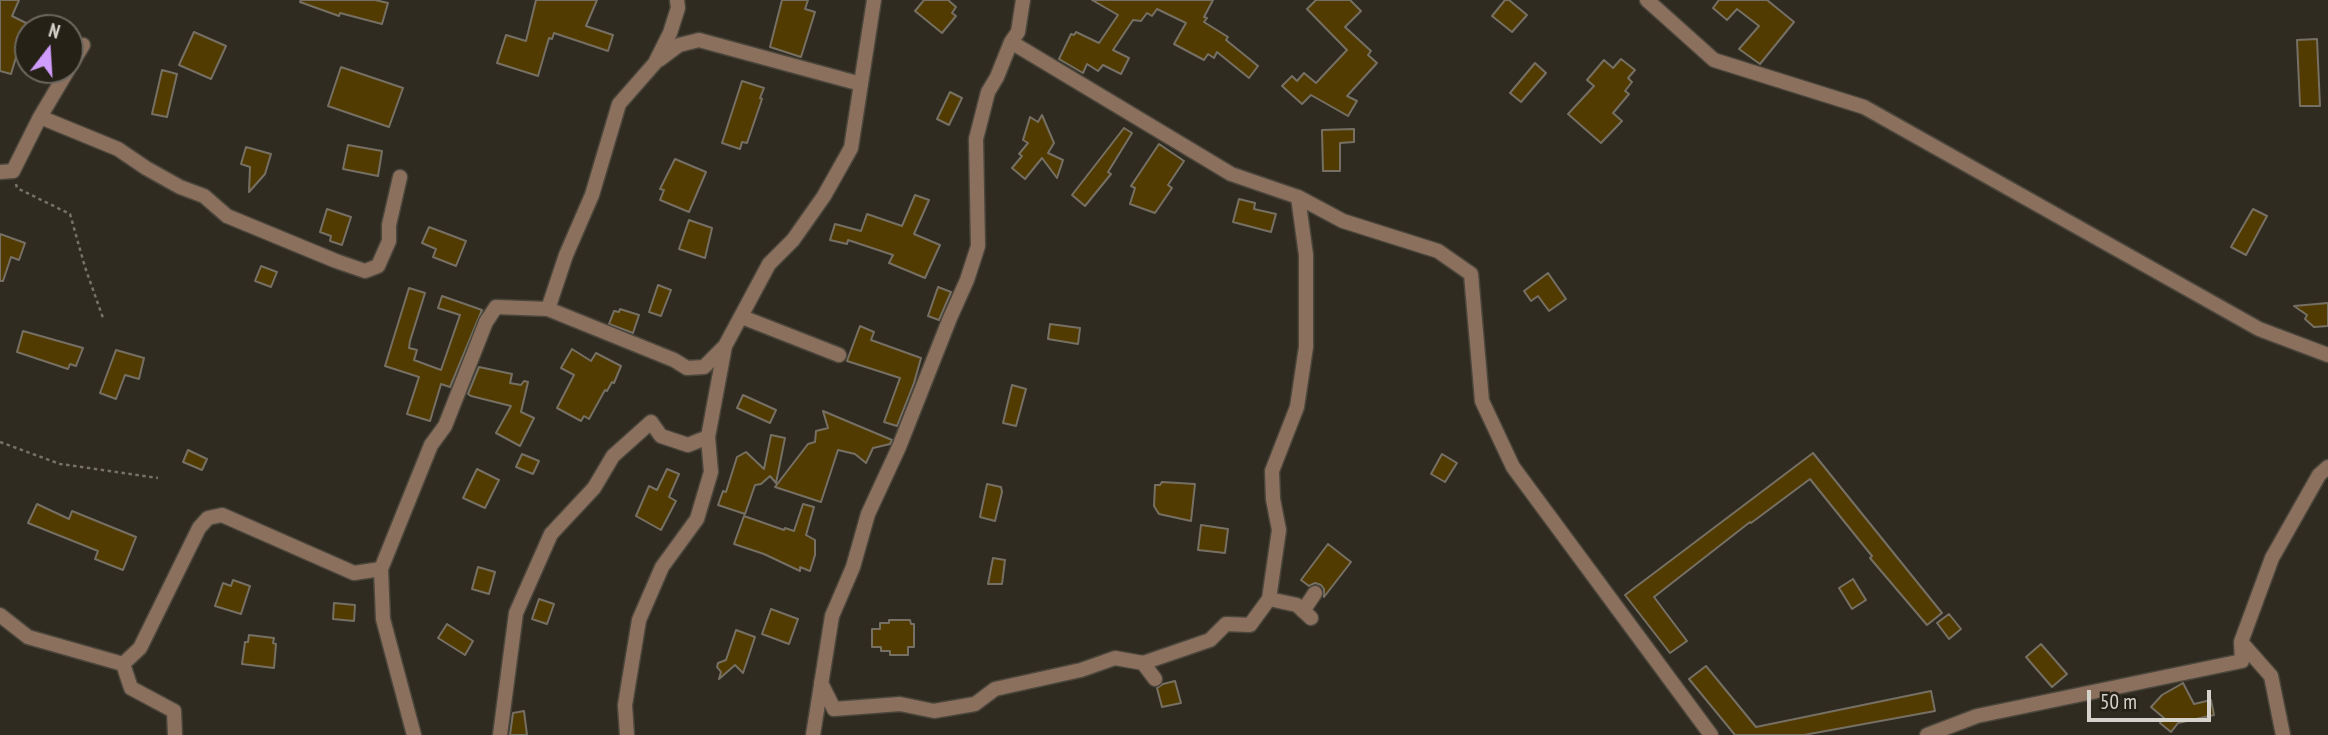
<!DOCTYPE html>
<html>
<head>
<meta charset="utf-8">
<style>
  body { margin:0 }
  #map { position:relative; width:2328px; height:735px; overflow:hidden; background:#302b20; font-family:"PT Sans Narrow",sans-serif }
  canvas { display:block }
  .north { position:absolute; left:14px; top:14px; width:70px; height:70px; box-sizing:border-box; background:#262117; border:2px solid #6c685f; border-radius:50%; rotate:17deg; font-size:19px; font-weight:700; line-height:28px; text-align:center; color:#d6d3cc }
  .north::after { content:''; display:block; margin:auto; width:24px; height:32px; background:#d09dff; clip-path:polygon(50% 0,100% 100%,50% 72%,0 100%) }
  .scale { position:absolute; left:2087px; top:690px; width:124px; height:32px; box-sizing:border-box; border:4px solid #d6d3cc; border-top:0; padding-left:9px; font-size:21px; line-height:24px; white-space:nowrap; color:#d6d3cc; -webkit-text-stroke:5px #262117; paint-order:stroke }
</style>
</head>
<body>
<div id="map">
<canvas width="2328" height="735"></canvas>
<div class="north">N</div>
<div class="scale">50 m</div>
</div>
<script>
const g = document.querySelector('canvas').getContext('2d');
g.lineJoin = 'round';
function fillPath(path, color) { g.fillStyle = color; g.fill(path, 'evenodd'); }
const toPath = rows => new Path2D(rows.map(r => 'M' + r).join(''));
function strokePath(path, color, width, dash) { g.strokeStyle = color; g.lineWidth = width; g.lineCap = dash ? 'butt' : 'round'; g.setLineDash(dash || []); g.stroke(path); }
const building = toPath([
  [0,0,19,0,12,16,28,24,28,39,20,56,17,54,11,74,0,71,0,0],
  [301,0,375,0,388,3,382,24,340,13,339,16,300,2,301,0],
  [536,0,597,0,586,26,613,35,608,51,554,33,552,39,549,38,538,76,497,63,506,35,526,41,536,0],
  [782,0,808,0,805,9,815,12,801,57,770,47,782,0],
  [924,0,948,0,956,7,952,13,956,16,942,33,915,11,924,0],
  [1092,0,1213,0,1204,17,1207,18,1204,22,1228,37,1226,40,1258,66,1249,78,1217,52,1214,58,1208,54,1204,60,1174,44,1186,23,1157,9,1152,16,1147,13,1141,21,1133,20,1113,50,1129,58,1121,74,1103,65,1098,71,1087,64,1083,73,1059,59,1071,34,1074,35,1076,32,1099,43,1118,15,1092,0],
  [1316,0,1350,0,1361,11,1345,27,1371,51,1368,55,1377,63,1347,96,1357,101,1348,116,1311,95,1302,104,1282,86,1292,76,1297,81,1304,73,1316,83,1347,50,1307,9,1316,0],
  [1505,0,1509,0,1527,15,1512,32,1492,16,1505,0],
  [1719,0,1767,0,1794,22,1760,64,1739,49,1759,26,1737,9,1727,20,1713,8,1719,0],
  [194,32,226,46,211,79,179,65,194,32],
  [2317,39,2320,106,2300,106,2297,40,2317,39],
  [1621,59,1635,70,1628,78,1632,82,1625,91,1629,94,1613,113,1622,121,1601,143,1568,114,1594,86,1587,80,1604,60,1613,68,1621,59],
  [1535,63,1546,73,1521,102,1510,93,1535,63],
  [341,67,403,88,389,127,328,106,341,67],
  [162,70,177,74,167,117,152,114,162,70],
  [742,81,764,88,760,98,762,99,747,143,742,142,740,149,722,143,742,81],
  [950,92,962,98,949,125,937,119,950,92],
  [1042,115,1054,143,1048,153,1063,160,1057,178,1042,158,1025,179,1012,168,1022,156,1019,154,1028,143,1023,140,1030,117,1038,122,1042,115],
  [1124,128,1132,133,1108,172,1111,174,1085,206,1072,195,1124,128],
  [1354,129,1354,142,1340,143,1340,171,1323,171,1322,130,1354,129],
  [1159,144,1184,161,1168,185,1172,188,1155,213,1130,204,1135,188,1131,186,1159,144],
  [348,145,382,151,378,176,343,169,348,145],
  [246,147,271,154,265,174,249,192,250,167,241,164,246,147],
  [675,159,706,172,689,212,660,200,664,190,660,189,675,159],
  [915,195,929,200,914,234,940,245,925,278,889,263,893,255,848,240,847,244,830,240,835,224,861,231,867,214,902,226,915,195],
  [1239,199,1255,203,1254,209,1276,214,1271,232,1233,222,1239,199],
  [327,209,351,217,342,245,330,241,331,236,320,232,327,209],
  [2253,209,2267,216,2246,255,2231,247,2253,209],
  [689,220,712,228,705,258,679,249,689,220],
  [429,227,466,241,456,266,433,257,436,249,422,243,429,227],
  [0,234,25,243,19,260,11,257,3,281,0,281,0,234],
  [261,266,277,272,271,287,255,281,261,266],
  [1548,273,1566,299,1549,311,1538,296,1531,301,1524,291,1548,273],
  [658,285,671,290,661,316,649,312,658,285],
  [938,287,951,292,939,320,928,316,938,287],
  [409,288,425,293,410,341,409,348,417,350,414,360,441,370,460,315,438,308,442,296,482,310,450,387,441,384,430,421,407,414,419,377,385,366,409,288],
  [2328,303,2328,326,2314,327,2305,319,2307,315,2294,306,2328,303],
  [620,309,639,315,633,333,609,324,614,311,619,312,620,309],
  [1050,324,1080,328,1078,344,1048,339,1050,324],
  [860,326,874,332,871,340,921,358,914,383,897,426,884,422,900,378,847,361,860,326],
  [23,331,83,348,76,366,70,364,68,369,17,352,23,331],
  [572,349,591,361,596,353,621,366,614,383,612,382,607,391,605,390,589,419,584,416,581,421,557,408,574,375,561,368,572,349],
  [116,350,144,358,139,379,125,375,116,399,100,393,116,350],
  [479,367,512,374,510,383,521,385,524,381,528,382,521,412,534,418,520,446,496,433,511,406,471,396,468,394,479,367],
  [1012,385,1026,389,1016,426,1003,423,1012,385],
  [743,395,776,410,770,423,737,408,743,395],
  [823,411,892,440,890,444,873,448,866,463,855,454,838,450,821,502,775,487,808,444,815,442,816,431,828,428,823,411],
  [771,435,785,438,776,483,770,476,761,484,755,485,745,514,718,505,723,491,726,492,737,457,746,452,764,469,771,435],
  [188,450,207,459,202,470,183,462,188,450],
  [1813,453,1942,613,1927,625,1870,558,1872,556,1810,479,1751,523,1750,522,1654,597,1687,641,1670,653,1625,595,1813,453],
  [522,454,539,461,533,474,516,467,522,454],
  [1442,454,1457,463,1445,482,1431,474,1442,454],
  [477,469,499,480,485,508,463,498,477,469],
  [667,469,679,474,669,497,676,501,661,530,636,516,649,486,657,490,667,469],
  [1162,482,1195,484,1191,521,1159,514,1154,506,1155,485,1160,485,1162,482],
  [987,484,1001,487,1002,492,995,521,980,517,987,484],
  [37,504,69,519,72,511,136,537,123,570,95,559,98,551,28,523,37,504],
  [803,504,814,507,806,535,815,540,815,555,810,571,800,567,800,571,764,554,734,544,744,516,784,530,785,528,794,531,803,504],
  [1201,525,1228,529,1225,553,1198,550,1201,525],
  [1328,544,1351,562,1324,597,1324,589,1321,585,1315,583,1309,586,1301,580,1328,544],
  [993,558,1005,560,1002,584,988,584,993,558],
  [478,567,495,572,489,594,472,589,478,567],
  [1853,579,1866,600,1852,609,1839,588,1853,579],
  [233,580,250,586,241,614,215,606,223,583,231,586,233,580],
  [539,599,554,604,547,624,532,619,539,599],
  [334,603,355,605,354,621,333,619,334,603],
  [771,609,798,619,789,644,762,634,771,609],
  [1949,614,1961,629,1949,639,1937,623,1949,614],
  [889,620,910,620,911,624,914,624,914,647,908,647,908,655,890,655,890,651,881,651,881,647,872,647,872,629,880,629,880,623,889,623,889,620],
  [447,624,473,641,465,655,438,638,447,624],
  [736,630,755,637,743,673,735,665,719,679,721,672,717,667,718,663,726,660,736,630],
  [249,635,274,638,273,643,276,644,274,668,242,664,245,642,248,642,249,635],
  [2041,644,2067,674,2052,687,2026,657,2041,644],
  [1706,666,1756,727,1931,691,1935,711,1804,735,1735,735,1689,679,1706,666],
  [1175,681,1181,703,1162,707,1157,688,1163,684,1175,681],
  [2183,683,2194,704,2211,700,2214,715,2178,723,2171,732,2160,723,2164,718,2151,707,2162,695,2183,683],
  [524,711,527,735,510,735,513,713,524,711]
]);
fillPath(building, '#513b00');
strokePath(building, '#767064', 2);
const minor = toPath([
  [1023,0,1018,32,1011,42,1231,174,1298,197,1343,221,1438,251,1471,274,1482,401,1513,467,1711,735],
  [1647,0,1714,60,1864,107,2259,329,2328,355],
  [659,60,679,45,699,40,861,84],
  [70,66,83,45],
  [40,117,118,149,146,168,180,187,204,196,227,216,336,261,365,271,378,266,389,241,389,225,400,177],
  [0,172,13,171,40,117,68,70],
  [548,309,566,255,592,195,619,104,655,63,670,33,678,8,677,0],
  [742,317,839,355],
  [1269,599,1297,605,1311,618],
  [1303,611,1315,593],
  [0,615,28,637,123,664,140,648,199,528,208,518,222,515,354,573,381,569],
  [2241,642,2271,676,2283,735],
  [1143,663,1210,640,1226,624,1250,625,1269,599,1279,530,1273,499,1272,471,1297,407,1306,347,1306,255,1298,197],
  [123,664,131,688,174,711,175,735],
  [821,683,834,709,900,704,934,711,975,704,995,689,1081,670,1115,658,1143,663,1155,679],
  [414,735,383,619,381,569,431,445,445,426,486,322,496,307,548,309,674,360,687,368,704,367,724,347],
  [500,735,516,613,551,534,594,488,613,456,651,422,661,436,688,445,708,437,725,346,769,264,793,240,824,196,851,148,874,0],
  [627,735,625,705,639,620,662,567,697,519,711,472,708,437],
  [813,735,832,616,853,567,868,514,899,447,950,318,967,280,978,246,976,139,988,92,997,77,1011,42],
  [1927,735,1977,716,2242,661,2241,642,2272,558,2319,475,2328,467]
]);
strokePath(minor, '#4b463c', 17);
strokePath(toPath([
  [16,184,17,188,70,214,85,267,103,318],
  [0,442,60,464,158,478]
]), '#767269', 2.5, [3.5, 3.5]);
strokePath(minor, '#8b705e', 14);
</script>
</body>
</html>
